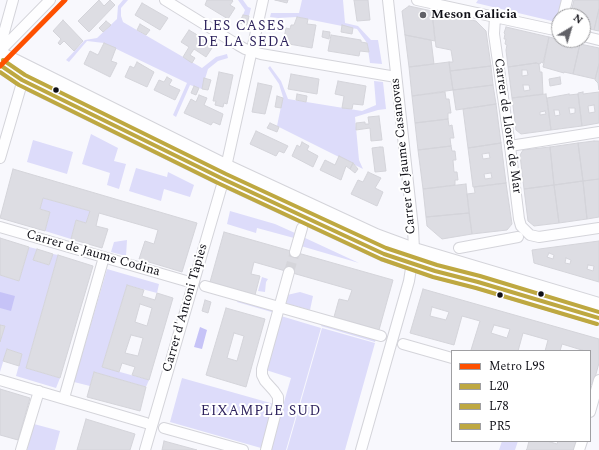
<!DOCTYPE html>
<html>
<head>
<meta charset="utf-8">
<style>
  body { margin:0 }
  #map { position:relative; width:599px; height:450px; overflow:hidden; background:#f8f8fd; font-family:Spectral,serif }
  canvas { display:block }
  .legend { position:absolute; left:451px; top:350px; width:140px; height:92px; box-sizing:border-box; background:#fff; border:1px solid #9f9fa2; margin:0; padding:5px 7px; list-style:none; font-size:12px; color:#0f0f16 }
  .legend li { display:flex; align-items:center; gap:8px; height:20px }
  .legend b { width:20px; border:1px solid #9f9fa2 }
  .north { position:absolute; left:551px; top:8px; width:40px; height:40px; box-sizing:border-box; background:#fff; border:1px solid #9f9fa2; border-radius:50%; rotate:38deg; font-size:11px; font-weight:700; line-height:16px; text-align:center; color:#0f0f16 }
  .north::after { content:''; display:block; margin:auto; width:14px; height:18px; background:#616167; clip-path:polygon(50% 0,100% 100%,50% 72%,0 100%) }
</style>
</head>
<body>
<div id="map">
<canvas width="599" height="450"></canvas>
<ul class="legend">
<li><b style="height:5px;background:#fe5000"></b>Metro L9S</li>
<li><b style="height:5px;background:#bea841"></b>L20</li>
<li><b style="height:5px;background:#bea841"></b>L78</li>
<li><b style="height:5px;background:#bea841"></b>PR5</li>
</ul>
<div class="north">N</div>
</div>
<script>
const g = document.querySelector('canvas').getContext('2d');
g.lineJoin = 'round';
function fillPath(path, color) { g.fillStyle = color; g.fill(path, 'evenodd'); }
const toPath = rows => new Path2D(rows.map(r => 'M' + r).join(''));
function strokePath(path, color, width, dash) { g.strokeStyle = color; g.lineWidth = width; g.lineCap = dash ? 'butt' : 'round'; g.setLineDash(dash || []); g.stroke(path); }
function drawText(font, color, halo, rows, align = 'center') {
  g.font = font + ' Spectral,serif'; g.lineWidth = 4; g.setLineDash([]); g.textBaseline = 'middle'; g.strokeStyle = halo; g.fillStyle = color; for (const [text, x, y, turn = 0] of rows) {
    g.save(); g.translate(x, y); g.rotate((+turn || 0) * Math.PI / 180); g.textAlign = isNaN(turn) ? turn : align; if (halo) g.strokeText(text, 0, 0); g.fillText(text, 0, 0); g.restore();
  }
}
fillPath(toPath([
  [123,0,128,0,121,8,121,16,123,22,202,68,216,57,227,54,228,58,218,61,208,69,202,89,190,85,176,117,173,115,187,83,104,43,87,41,69,62,66,60,85,40,97,38,117,19,118,6],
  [238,0,243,0,248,7,251,8,249,16,243,15,245,10],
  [302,0,343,0,345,23,358,26,371,40,378,40,382,64,370,63,367,43,357,29,297,17,278,18,270,17,271,13,299,13],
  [478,0,562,0,556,22,476,3],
  [270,66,281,81,288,99,362,111,376,105,374,81,383,82,386,109,378,110,355,117,359,160,363,169,277,126,283,97,279,84,268,68],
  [91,134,118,148,114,161,126,164,119,189,107,185,110,173,82,164],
  [33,140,73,152,67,174,27,162],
  [136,168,167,177,168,172,194,185,190,197,164,189,161,201,129,191],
  [43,198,90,211,86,223,76,220,71,239,45,231,50,212,40,209],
  [230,211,275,224,295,233,294,238,257,228,256,233,227,224],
  [303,237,359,263,301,246],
  [127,240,126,256,111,252,114,242],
  [29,247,37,249,33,260,49,265,53,254,58,255,26,368,60,378,56,388,16,376,22,354,7,349,0,372,0,342,5,326,0,325,0,275,19,281],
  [107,269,159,284,157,293,127,285,102,367,149,380,146,387,94,372,90,386,74,382],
  [262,277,268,279,266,282,265,292,258,291],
  [300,292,313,296,310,310,285,303,287,295],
  [238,300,275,310,275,313,237,302],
  [281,316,321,328,286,450,270,450,291,378,266,370],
  [322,324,376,339,375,342,321,326],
  [322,328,375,343,345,450,287,450],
  [182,378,274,404,261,448,170,422],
  [34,424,60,431,55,450,27,450],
  [502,441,518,441,515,450,499,450]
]), '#dddcfa');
fillPath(toPath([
  [0,292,15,296,11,311,0,308],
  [200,327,207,330,202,349,194,347]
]), '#c6c3f7');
const building = toPath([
  [99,0,104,6,110,0,115,5,89,32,78,21,99,0],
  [207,0,232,0,233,1,230,5,235,8,228,19,205,5,207,0],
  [275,0,288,0,287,3,275,0],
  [354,0,368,0,370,20,357,21,354,0],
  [574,0,599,0,599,9,594,30,583,27,583,16,570,16,574,0],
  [142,3,168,18,160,30,135,15,142,3],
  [409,6,432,11,435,41,405,35,402,11,409,6],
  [599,9,599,31,594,30,599,9],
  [432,11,476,21,486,31,491,66,450,71,449,62,453,62,451,50,436,47,432,11],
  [243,15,249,16,247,25,239,23,243,15],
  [297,17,308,19,307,24,316,25,312,48,283,43,286,28,290,29,291,25,294,25,297,17],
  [63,20,83,41,74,51,64,41,60,45,58,43,61,39,53,31,63,20],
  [106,21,111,25,103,32,99,28,106,21],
  [140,24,150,30,146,35,137,30,140,24],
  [342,25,353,28,352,34,341,32,342,25],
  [506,27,549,37,543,63,541,62,540,64,536,63,508,67,506,50,507,45,505,44,506,39,504,39,505,34,504,33,506,27],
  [189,30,214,45,206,57,194,49,190,55,195,58,192,63,183,57,189,47,181,42,189,30],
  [323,31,330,32,329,39,322,37,323,31],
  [331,35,361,40,361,42,367,43,369,52,360,51,359,56,328,51,331,35],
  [405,35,431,40,434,64,409,67,405,35],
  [549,37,580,44,573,74,564,72,564,73,543,67,549,37],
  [104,43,116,48,111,61,117,63,110,77,84,64,90,51,98,55,104,43],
  [580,44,599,48,599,64,595,79,573,74,580,44],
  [137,62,154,72,147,87,125,77,130,66,134,68,137,62],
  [449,62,453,90,412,96,409,67,449,62],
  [536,63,539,64,540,72,542,72,543,94,512,98,508,67,536,63],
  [522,70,527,70,528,75,522,76,522,70],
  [523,85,529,85,530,90,524,91,523,85],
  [599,64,599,90,598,83,595,80,599,64],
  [491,66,493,85,453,90,450,71,491,66],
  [219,72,233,75,227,104,224,103,223,107,215,105,216,101,213,101,219,72],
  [291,74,319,79,317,94,288,89,291,74],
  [167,77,172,80,169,85,180,90,175,100,154,90,159,80,164,82,167,77],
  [560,77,561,84,550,86,549,79,560,77],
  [204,78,211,80,208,90,202,89,204,78],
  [338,81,366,86,363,105,353,104,352,109,342,108,344,96,335,94,338,81],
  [258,83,272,86,265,114,252,112,258,83],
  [493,85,496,104,456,110,453,90,493,85],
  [194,86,199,88,196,95,191,93,194,86],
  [445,92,446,99,449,99,451,113,448,113,448,119,415,123,412,96,445,92],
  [583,92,583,94,599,92,599,123,582,126,578,93,583,92],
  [594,105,595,112,589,113,588,106,594,105],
  [297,94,307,96,306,102,296,100,297,94],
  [546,94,551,130,521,134,516,130,512,98,546,94],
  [545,111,546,114,540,115,540,112,545,111],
  [569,94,569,95,578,94,582,126,551,130,547,98,569,94],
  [569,108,575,108,575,113,570,114,569,108],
  [554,110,559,110,560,115,555,116,554,110],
  [199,95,207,98,204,105,223,114,220,125,213,122,211,125,184,113,191,99,196,102,199,95],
  [277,96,283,98,281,108,275,107,277,96],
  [496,104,501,143,468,148,463,109,496,104],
  [379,116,382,140,371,141,370,128,356,130,356,123,365,122,365,124,369,124,368,117,379,116],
  [448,119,449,126,452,125,454,138,450,138,451,146,418,150,415,123,448,119],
  [270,123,279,127,277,132,267,128,270,123],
  [256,131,288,146,284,153,279,151,276,156,250,144,256,131],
  [594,141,599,141,599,179,583,181,578,143,594,141],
  [302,142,309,146,307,150,318,156,313,167,292,156,297,145,300,147,302,142],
  [501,143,506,183,473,187,468,148,501,143],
  [489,153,490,158,483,159,482,154,489,153],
  [491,173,492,178,485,179,484,174,491,173],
  [578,143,583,181,554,185,550,147,578,143],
  [451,146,452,151,455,151,456,160,453,160,454,172,457,172,458,180,455,180,455,185,423,189,418,150,451,146],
  [380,147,383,147,386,171,375,172,372,148,380,147],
  [550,147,554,185,524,189,520,155,523,150,550,147],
  [339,156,353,163,350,169,346,166,341,180,320,170,325,160,335,165,339,156],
  [353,163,358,169,355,173,350,169,353,163],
  [13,169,197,223,182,272,139,259,145,241,154,244,158,230,99,213,96,226,108,229,102,248,71,239,76,220,86,223,90,211,43,198,40,209,50,212,45,231,0,218,13,169],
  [368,172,381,178,375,188,383,192,377,206,351,194,358,180,363,182,368,172],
  [599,179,599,217,587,219,583,181,599,179],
  [583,181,587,219,559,223,554,185,583,181],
  [506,183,512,224,507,230,472,234,467,194,475,193,474,187,506,183],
  [466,184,469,213,426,217,423,189,466,184],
  [554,185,559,223,534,226,528,221,524,189,554,185],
  [469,213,472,234,442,239,427,226,426,217,469,213],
  [224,232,393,280,379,330,334,317,339,299,348,301,352,290,254,262,251,274,260,276,255,295,210,282,224,232],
  [0,238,29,247,19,281,0,275,0,238],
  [599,241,599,282,534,263,532,250,599,241],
  [549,253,554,255,553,259,547,257,549,253],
  [566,258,571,260,570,264,565,263,566,258],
  [588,265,594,266,593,271,587,269,588,265],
  [37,249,53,254,49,265,33,260,37,249],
  [58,255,93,266,60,378,26,368,58,255],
  [127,285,144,290,142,296,155,300,157,293,173,298,149,380,132,375,135,367,122,363,119,372,102,367,127,285],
  [140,304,152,308,147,326,135,322,140,304],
  [131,335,143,338,138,356,125,353,131,335],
  [423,289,599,339,599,363,593,385,590,384,590,351,585,351,562,344,560,351,545,351,548,340,523,333,518,351,474,351,471,350,480,321,462,316,454,345,410,333,423,289],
  [432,307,449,312,446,320,430,316,432,307],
  [494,325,510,329,507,338,491,333,494,325],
  [205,300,211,302,208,313,202,311,205,300],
  [226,308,265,319,246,387,206,375,226,308],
  [234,333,244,336,237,361,227,358,234,333],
  [0,325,5,326,0,342,0,325],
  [7,349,22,354,19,366,3,361,7,349],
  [94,372,146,387,140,411,87,397,94,372],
  [0,389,30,398,18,440,0,435,0,389],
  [86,419,135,434,130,450,77,450,86,419],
  [164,441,197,450,162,450,164,441],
  [529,441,547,441,557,444,558,441,577,441,574,450,526,450,527,449,529,441]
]);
fillPath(building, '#dddde3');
strokePath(building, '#d4d4da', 1);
strokePath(toPath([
  [289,272,295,252]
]), '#d5d5da', 10, [10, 5]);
const street = toPath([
  [165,0,238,45,245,49,261,54,396,77],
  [417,0,559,31],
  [563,16,567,0],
  [495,17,494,34,510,146,519,219,521,226,530,235,539,237,599,228],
  [583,36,599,40],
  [0,47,13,0],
  [0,51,50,0],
  [510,146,599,132],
  [0,158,24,76],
  [0,227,186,281],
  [459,248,518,237],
  [295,252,302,228],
  [205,286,381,336],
  [403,344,452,358],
  [0,380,146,423],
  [64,398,104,257],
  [590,412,599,380],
  [164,428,243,450],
  [21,450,39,391],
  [145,450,222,185,263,0],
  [266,450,278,404,278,397,274,391,265,381,262,375,262,369,289,272],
  [361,450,409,281,414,250,413,228,388,0],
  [579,450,582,441]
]);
const secondary = toPath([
  [0,54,225,166,376,236,414,250,599,305],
  [0,65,22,80,223,179,384,254,435,271,478,282,599,318]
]);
strokePath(street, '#d4d4da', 12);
strokePath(secondary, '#d4d4da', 16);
strokePath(street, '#fefeff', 10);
strokePath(secondary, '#fefeff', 14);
strokePath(toPath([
  [0,65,22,80,223,179,384,254,435,271,478,282,599,318]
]), '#bea841', 4);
strokePath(toPath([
  [0,72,19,85,220,184,381,259,433,277,476,288,597,324]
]), '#bea841', 4);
strokePath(toPath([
  [3,60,25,75,226,174,386,248,437,265,480,276,599,312]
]), '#bea841', 4);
strokePath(toPath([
  [0,66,65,0]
]), '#fe5000', 5);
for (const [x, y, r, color] of [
  [423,15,4,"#616167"],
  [56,90,3.5,"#0f0f16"],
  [541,294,3.5,"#0f0f16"],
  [500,295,3.5,"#0f0f16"]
]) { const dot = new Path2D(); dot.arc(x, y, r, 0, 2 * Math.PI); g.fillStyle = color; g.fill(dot); strokePath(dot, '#fff', 1.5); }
drawText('bold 13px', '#0f0f16', '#fff', [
  ["Meson Galicia",431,15]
], 'left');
drawText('13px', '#0f0f16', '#fff', [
  ["Carrer de Lloret de Mar",507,126,82],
  ["Carrer de Jaume Casanovas",404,156,-96],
  ["Carrer de Jaume Codina",93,254,16],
  ["Carrer d'Antoni Tàpies",186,308,-74]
]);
g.letterSpacing = '1px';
drawText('14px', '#2d225c', '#fff', [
  ["LES CASES",244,27],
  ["DE LA SEDA",244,43],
  ["EIXAMPLE SUD",261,412]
]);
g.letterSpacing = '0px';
</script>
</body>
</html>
